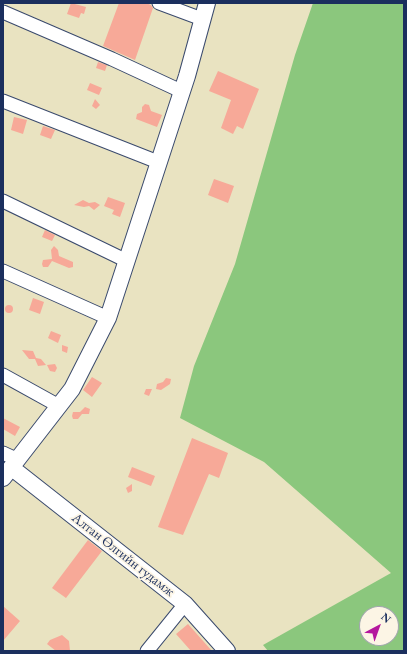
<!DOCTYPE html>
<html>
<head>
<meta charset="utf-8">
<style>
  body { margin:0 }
  #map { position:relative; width:407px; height:654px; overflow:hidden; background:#e9e3c1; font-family:"EB Garamond",serif }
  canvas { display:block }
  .frame { position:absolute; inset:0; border:4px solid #1b2f5e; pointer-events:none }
  .north { position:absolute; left:359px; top:606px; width:40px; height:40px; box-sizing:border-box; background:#fcf5e5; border:1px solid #a2a6af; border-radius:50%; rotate:41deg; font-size:11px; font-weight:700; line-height:16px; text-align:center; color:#1b2f5e }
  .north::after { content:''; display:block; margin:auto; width:14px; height:18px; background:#b5179e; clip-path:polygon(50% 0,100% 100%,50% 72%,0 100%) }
</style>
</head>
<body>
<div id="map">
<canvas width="407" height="654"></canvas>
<div class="frame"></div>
<div class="north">N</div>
</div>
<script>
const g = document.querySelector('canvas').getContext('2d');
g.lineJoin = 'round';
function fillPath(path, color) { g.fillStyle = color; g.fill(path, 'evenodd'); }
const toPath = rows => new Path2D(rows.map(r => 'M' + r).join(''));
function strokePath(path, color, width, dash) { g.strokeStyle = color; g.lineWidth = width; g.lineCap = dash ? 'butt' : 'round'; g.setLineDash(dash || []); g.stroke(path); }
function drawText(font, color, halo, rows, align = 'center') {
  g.font = font + ' "EB Garamond",serif'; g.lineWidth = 3.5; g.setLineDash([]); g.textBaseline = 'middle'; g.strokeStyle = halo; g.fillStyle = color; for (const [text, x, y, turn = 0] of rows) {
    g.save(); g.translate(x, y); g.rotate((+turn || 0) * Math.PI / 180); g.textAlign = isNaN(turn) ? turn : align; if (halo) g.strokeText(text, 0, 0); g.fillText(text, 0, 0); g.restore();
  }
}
fillPath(toPath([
  [313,3,404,3,404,651,268,651,263,645,391,573,264,462,180,418,194,366,235,264,295,55],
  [367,614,391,614,391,638,367,638]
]), '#8bc77d');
fillPath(toPath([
  [71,3,86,7,84,14,81,13,79,18,67,14],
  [119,3,146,3,151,5,153,8,135,60,103,46],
  [98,62,107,65,105,71,96,68],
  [218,71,259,89,243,129,237,126,233,134,221,128,231,100,209,91],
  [90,83,102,88,99,95,87,90],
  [95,99,100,105,96,109,92,106],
  [145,104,149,105,151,111,162,115,157,127,136,119,137,114,142,112,142,107],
  [14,117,27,120,23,134,11,130],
  [43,126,55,130,51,139,40,135],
  [214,179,234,186,228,203,208,195],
  [108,197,125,203,120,217,112,214,114,210,104,206],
  [83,200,89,203,95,202,100,205,94,210,89,206,84,207,74,205],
  [45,230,55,235,52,241,42,237],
  [54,246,58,250,59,256,73,262,73,267,69,268,52,261,48,267,43,267,42,264,43,260,52,259,51,250],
  [33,298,44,302,40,314,29,310],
  '5 309a4 4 0 1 1 8 0a4 4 0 1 1-8 0Z',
  [51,331,61,335,58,343,48,338],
  [62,345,68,347,67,353,62,351],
  [22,350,33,351,36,358,41,359,46,365,38,366,35,359,29,359],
  [55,364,57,368,55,372,50,371,47,365],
  [92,377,102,383,92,397,83,390],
  [166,378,171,379,170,384,161,390,156,389,157,384,163,382],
  [146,389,152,389,149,396,144,394],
  [85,407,90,409,89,414,82,414,78,419,73,419,72,416,73,412,80,412],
  [3,418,20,427,15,436,3,429],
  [192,438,228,453,219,478,209,474,183,535,158,527],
  [132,467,155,476,151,486,128,477],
  [132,484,132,491,128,493,126,488],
  [88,540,102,551,66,598,52,588],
  [3,606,20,621,3,641],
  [188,624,212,651,191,651,176,634],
  [62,635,69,641,70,651,56,651,47,644,50,640]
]), '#f7a998');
const minor = toPath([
  [159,3,202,19],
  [3,12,112,59,181,91],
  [3,101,158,162],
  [3,201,127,261],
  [3,271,108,318],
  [3,375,59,406],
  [3,453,18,460],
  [147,651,185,604]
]);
const major = toPath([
  [12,468,185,604,227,651],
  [3,478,72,389,108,318,187,76,207,3]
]);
strokePath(minor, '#3a4a6d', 15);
strokePath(major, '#3a4a6d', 18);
strokePath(minor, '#fff', 13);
strokePath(major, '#fff', 16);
drawText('14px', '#1b2f5e', '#fcf5e5', [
  ["Алтан Өлгийн гудамж",123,555,38]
]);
</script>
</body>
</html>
